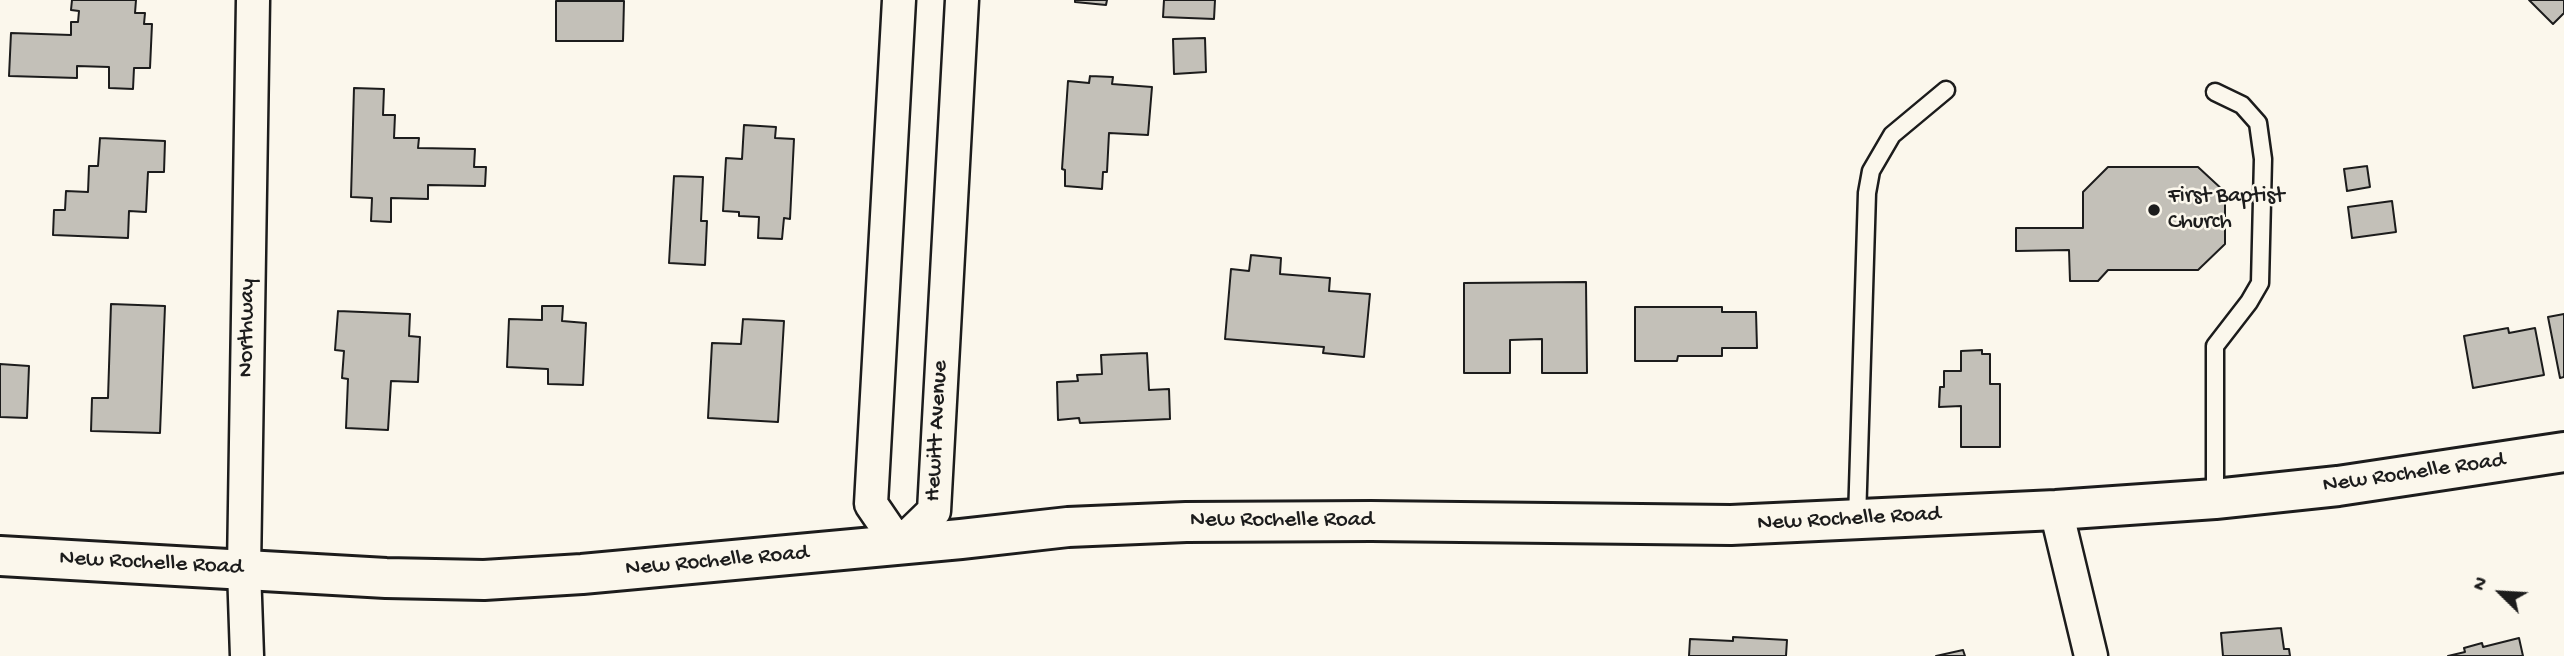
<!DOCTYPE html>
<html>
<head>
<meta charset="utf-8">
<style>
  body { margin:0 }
  #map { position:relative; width:2564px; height:656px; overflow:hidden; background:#fbf7ec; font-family:"Gochi Hand",sans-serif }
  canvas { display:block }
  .north { position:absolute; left:2466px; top:558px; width:70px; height:70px; -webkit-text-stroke:5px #fbf7ec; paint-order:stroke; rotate:294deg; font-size:19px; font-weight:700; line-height:28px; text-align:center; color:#1c1c1c }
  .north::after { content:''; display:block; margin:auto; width:24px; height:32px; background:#1c1c1c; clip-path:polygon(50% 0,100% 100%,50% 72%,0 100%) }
</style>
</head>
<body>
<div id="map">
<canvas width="2564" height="656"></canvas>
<div class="north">N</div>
</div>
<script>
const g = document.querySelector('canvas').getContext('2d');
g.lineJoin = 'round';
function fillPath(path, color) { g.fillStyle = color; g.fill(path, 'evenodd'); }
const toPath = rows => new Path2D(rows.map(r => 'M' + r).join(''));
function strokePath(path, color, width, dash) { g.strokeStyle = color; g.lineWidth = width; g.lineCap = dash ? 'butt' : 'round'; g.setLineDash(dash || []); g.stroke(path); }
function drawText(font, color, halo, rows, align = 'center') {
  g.font = font + ' "Gochi Hand",sans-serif'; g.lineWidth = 5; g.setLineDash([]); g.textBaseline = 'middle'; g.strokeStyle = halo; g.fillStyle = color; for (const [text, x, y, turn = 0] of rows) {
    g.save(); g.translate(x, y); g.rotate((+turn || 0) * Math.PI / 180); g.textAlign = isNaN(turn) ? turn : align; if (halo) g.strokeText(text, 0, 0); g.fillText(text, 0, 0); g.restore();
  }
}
const building = toPath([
  [72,0,136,0,135,13,145,13,144,24,152,24,150,68,134,68,133,89,109,88,109,67,77,66,77,78,9,76,11,33,71,35,71,22,78,22,79,11,71,10,72,0],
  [1075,0,1107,0,1106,5,1075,2,1075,0],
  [1164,0,1215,0,1214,19,1163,17,1164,0],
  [2529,0,2564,0,2564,13,2553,24,2529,0],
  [556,1,624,1,623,41,556,41,556,1],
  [1205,38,1206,72,1174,74,1173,39,1205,38],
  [1090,76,1113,77,1112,84,1152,87,1148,135,1109,133,1107,172,1103,172,1102,189,1065,186,1065,170,1062,169,1068,81,1089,83,1090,76],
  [354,88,384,89,383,115,395,115,394,138,419,138,418,148,475,149,474,167,486,167,485,186,428,185,428,199,391,198,391,222,371,221,372,198,351,197,354,88],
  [744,125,776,127,775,138,794,139,790,219,784,218,782,239,758,238,759,217,739,216,739,212,723,211,726,158,742,159,744,125],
  [100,138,165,141,164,172,148,172,146,212,129,211,128,238,53,235,54,210,65,210,66,191,88,192,89,166,98,166,100,138],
  [2367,166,2370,187,2347,191,2344,169,2367,166],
  [2108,167,2198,167,2225,192,2225,244,2198,270,2108,270,2098,281,2070,281,2069,250,2016,251,2016,228,2083,228,2083,192,2108,167],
  [674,176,703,177,701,221,707,221,705,265,669,263,674,176],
  [2392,201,2396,232,2352,238,2348,207,2392,201],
  [1251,255,1281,258,1280,274,1330,278,1329,291,1370,294,1364,357,1323,353,1324,347,1225,339,1231,269,1249,271,1251,255],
  [1586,282,1587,373,1542,373,1542,339,1510,340,1510,373,1464,373,1464,283,1586,282],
  [111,304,165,306,160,433,91,431,92,398,108,398,111,304],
  [542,306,563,306,562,321,586,323,583,385,548,384,548,369,507,367,509,319,542,320,542,306],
  [1635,307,1722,307,1722,312,1756,312,1757,348,1722,348,1722,356,1678,356,1677,361,1635,361,1635,307],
  [338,311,410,314,409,336,420,337,418,382,391,381,388,430,346,428,348,379,342,378,344,351,335,350,338,311],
  [2564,314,2564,377,2560,378,2548,317,2564,314],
  [743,319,784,321,778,422,708,418,712,343,741,344,743,319],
  [2508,328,2509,333,2535,328,2544,375,2473,388,2464,336,2508,328],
  [1982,350,1982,354,1990,354,1990,384,2000,384,2000,447,1961,447,1961,406,1939,407,1940,387,1944,387,1944,371,1961,371,1961,351,1982,350],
  [1147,353,1149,390,1169,389,1170,419,1080,423,1079,418,1058,420,1057,382,1078,381,1077,375,1102,374,1101,355,1147,353],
  [0,364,29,366,27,418,0,417,0,364],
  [2281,628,2284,649,2289,649,2290,656,2223,656,2221,633,2281,628],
  [1733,637,1787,640,1786,656,1689,656,1690,639,1733,641,1733,637],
  [2519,638,2523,656,2448,656,2465,652,2464,648,2482,643,2483,647,2519,638],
  [1963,650,1965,656,1936,656,1963,650]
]);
fillPath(building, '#c3c0b8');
strokePath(building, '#1c1c1c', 2);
const lane = toPath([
  [2215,499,2215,346,2249,302,2260,283,2263,159,2258,123,2242,105,2215,92],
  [1857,520,1867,193,1871,171,1892,135,1946,90]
]);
const street = toPath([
  [899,0,871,504,899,545,934,511,962,0],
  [2056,510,2091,656],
  [247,656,244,569,253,0]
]);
const secondary = toPath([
  [0,556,386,578,484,580,582,574,961,539,1068,527,1186,522,1371,521,1731,525,2056,510,2215,499,2338,486,2564,452]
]);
strokePath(lane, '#1c1c1c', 21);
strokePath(street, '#1c1c1c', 37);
strokePath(secondary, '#1c1c1c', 44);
strokePath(lane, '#fbf7ec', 16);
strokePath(street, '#fbf7ec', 32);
strokePath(secondary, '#fbf7ec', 38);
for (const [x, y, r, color] of [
  [2154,210,7,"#1c1c1c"]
]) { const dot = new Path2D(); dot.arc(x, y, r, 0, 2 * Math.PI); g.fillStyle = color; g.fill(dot); strokePath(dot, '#fbf7ec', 2.5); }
drawText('23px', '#1c1c1c', '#fbf7ec', [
  ["First Baptist",2168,197],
  ["Church",2168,223]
], 'left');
drawText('23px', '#1c1c1c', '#fbf7ec', [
  ["Northway",248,328,-89],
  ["Hewitt Avenue",938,431,-87],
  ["New Rochelle Road",2414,474,-8],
  ["New Rochelle Road",1849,520,-3],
  ["New Rochelle Road",1282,521],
  ["New Rochelle Road",717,562,-5],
  ["New Rochelle Road",151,564,3]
]);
</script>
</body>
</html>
